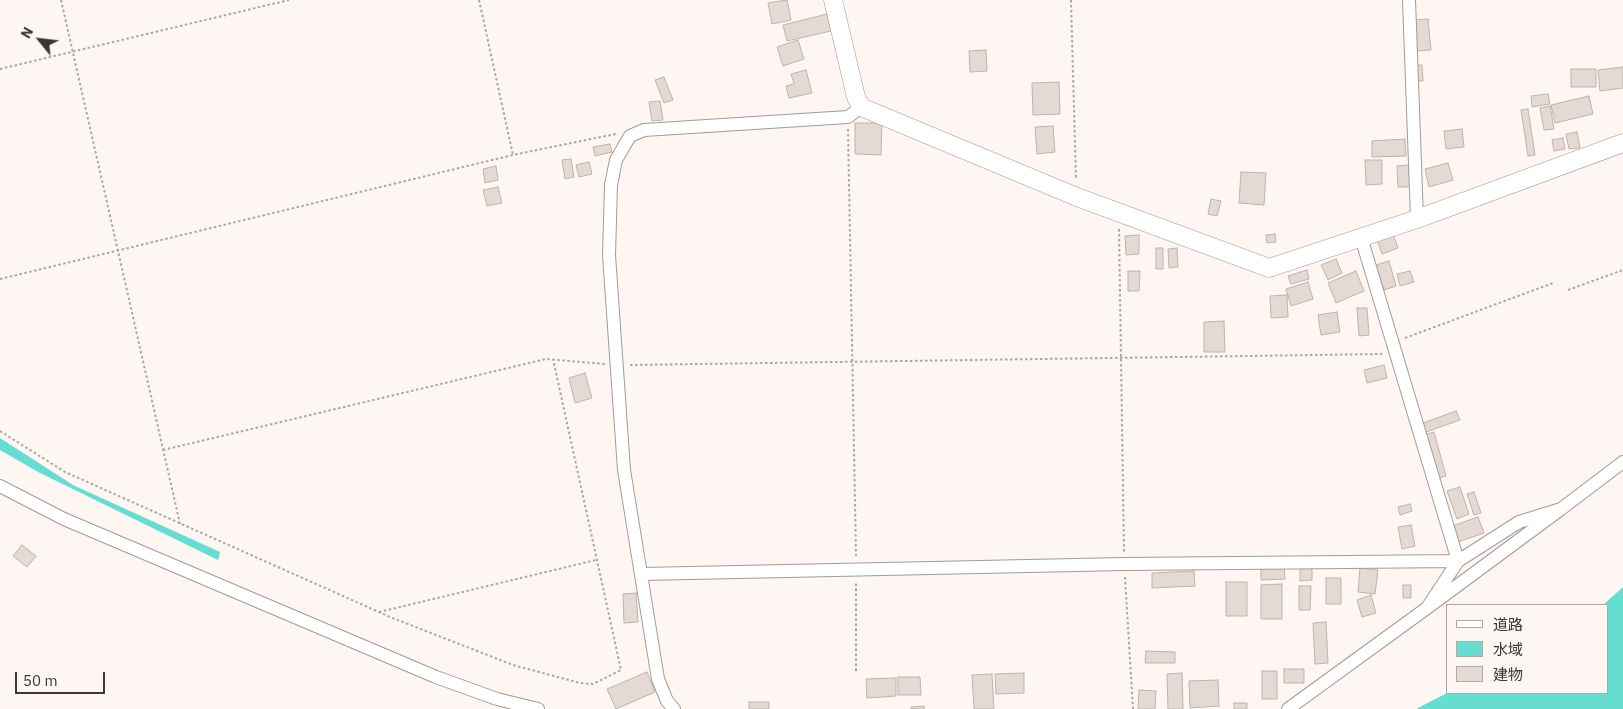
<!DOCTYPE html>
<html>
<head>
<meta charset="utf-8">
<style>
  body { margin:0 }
  #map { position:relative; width:1623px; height:709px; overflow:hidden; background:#fdf6f3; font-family:"IBM Plex Sans","Noto Sans JP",sans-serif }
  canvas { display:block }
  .legend { position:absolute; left:1446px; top:604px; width:162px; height:90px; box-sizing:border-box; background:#fdf6f3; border:1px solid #b0aaa7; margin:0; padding:6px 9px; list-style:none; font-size:15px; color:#3c3735 }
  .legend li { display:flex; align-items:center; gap:10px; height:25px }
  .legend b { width:25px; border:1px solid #b0aaa7 }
  .north { position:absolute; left:15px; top:15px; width:50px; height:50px; -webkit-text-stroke:4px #fdf6f3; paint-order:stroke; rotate:299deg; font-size:14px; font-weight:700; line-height:20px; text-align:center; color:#3c3735 }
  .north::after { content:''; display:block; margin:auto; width:18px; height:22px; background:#3c3735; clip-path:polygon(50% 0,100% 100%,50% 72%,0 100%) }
  .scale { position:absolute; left:15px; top:672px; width:90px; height:22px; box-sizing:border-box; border:2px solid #3c3735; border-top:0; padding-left:6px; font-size:15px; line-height:18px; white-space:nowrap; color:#3c3735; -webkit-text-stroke:4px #fdf6f3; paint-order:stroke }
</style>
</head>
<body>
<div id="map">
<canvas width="1623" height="709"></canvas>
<ul class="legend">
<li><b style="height:6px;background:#fff"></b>道路</li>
<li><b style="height:14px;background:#65ded1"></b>水域</li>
<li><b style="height:14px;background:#e5d9d4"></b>建物</li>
</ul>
<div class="north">N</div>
<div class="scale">50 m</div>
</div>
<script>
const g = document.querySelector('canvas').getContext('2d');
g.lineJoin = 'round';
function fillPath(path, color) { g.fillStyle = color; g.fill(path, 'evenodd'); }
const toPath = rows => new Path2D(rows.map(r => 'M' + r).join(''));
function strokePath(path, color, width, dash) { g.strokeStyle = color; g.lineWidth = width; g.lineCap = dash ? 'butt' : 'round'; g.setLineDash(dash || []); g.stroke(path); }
fillPath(toPath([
  [0,438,73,485,220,552,218,560,38,472,0,450],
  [1623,587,1623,709,1416,709,1447,693,1607,693,1607,605,1603,605]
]), '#65ded1');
const building = toPath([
  [787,0,791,20,772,24,768,3,787,0],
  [827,14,831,31,787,41,783,25,827,14],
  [1428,19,1431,50,1416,51,1414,20,1428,19],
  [798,40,804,59,783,66,777,47,798,40],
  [986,50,987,71,970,72,969,51,986,50],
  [1415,65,1422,65,1423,81,1416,81,1415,65],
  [1623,67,1623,88,1600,91,1598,70,1623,67],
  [1571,69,1596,69,1596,87,1571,87,1571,69],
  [806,70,812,93,789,98,786,86,794,84,791,74,806,70],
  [664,77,673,100,664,103,655,80,664,77],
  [1059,82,1060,114,1033,115,1032,83,1059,82],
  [1548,94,1550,104,1532,107,1531,96,1548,94],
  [1589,96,1593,114,1555,123,1551,105,1589,96],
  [660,101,663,120,652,121,649,102,660,101],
  [1550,106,1554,129,1544,130,1540,108,1550,106],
  [1528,109,1535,155,1528,156,1521,110,1528,109],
  [855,123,882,123,881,155,855,154,855,123],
  [1053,126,1055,152,1037,154,1035,127,1053,126],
  [1462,129,1464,147,1446,149,1444,131,1462,129],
  [1577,132,1580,148,1569,149,1566,134,1577,132],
  [1563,138,1565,149,1554,151,1552,140,1563,138],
  [1405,139,1406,156,1372,157,1372,141,1405,139],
  [610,144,612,152,595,156,593,147,610,144],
  [571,159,574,177,565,179,562,160,571,159],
  [1365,160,1382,160,1382,184,1366,185,1365,160],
  [589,162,592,174,579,177,576,165,589,162],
  [1448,163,1453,180,1429,187,1425,169,1448,163],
  [1409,165,1410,187,1398,187,1397,166,1409,165],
  [496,166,498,180,485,183,483,169,496,166],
  [1241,172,1266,173,1264,205,1239,203,1241,172],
  [498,187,502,203,487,206,483,190,498,187],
  [1211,199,1221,201,1217,216,1208,214,1211,199],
  [1392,231,1398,248,1382,254,1376,237,1392,231],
  [1275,234,1276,242,1267,243,1266,235,1275,234],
  [1139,235,1139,254,1126,255,1125,236,1139,235],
  [1156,248,1163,248,1163,269,1156,269,1156,248],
  [1177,248,1178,267,1169,268,1168,249,1177,248],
  [1336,259,1342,273,1328,280,1321,265,1336,259],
  [1389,261,1396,286,1384,290,1376,265,1389,261],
  [1307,270,1309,279,1291,284,1288,276,1307,270],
  [1128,271,1140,271,1139,291,1128,291,1128,271],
  [1356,271,1364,291,1336,303,1328,283,1356,271],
  [1410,271,1414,282,1400,286,1397,274,1410,271],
  [1308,282,1313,299,1291,306,1286,289,1308,282],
  [1287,295,1288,317,1271,318,1270,296,1287,295],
  [1357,308,1367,308,1369,335,1359,336,1357,308],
  [1337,312,1340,332,1321,335,1318,315,1337,312],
  [1224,321,1225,352,1204,352,1204,322,1224,321],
  [1384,365,1387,378,1367,383,1364,370,1384,365],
  [585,373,592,398,575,403,569,378,585,373],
  [1456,411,1460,420,1426,432,1423,423,1456,411],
  [1434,432,1446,476,1436,479,1424,435,1434,432],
  [1460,487,1469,514,1457,519,1447,491,1460,487],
  [1474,492,1481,513,1474,515,1467,494,1474,492],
  [1410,504,1412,511,1400,515,1398,507,1410,504],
  [1478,517,1484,533,1458,542,1452,526,1478,517],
  [1411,525,1415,546,1402,549,1398,527,1411,525],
  [22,545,36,556,27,567,13,556,22,545],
  [1300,565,1312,565,1312,580,1300,581,1300,565],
  [1284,566,1285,579,1261,580,1261,568,1284,566],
  [1360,568,1378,570,1375,594,1358,592,1360,568],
  [1194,571,1195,586,1152,588,1152,573,1194,571],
  [1326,578,1341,578,1341,604,1326,604,1326,578],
  [1226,582,1247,582,1247,616,1226,616,1226,582],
  [1282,584,1282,619,1261,619,1261,585,1282,584],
  [1403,585,1411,585,1411,598,1403,598,1403,585],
  [1299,586,1311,586,1310,610,1299,610,1299,586],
  [636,593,638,622,624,623,623,594,636,593],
  [1371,595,1376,613,1362,617,1357,600,1371,595],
  [1326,622,1328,663,1315,664,1313,623,1326,622],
  [1146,651,1175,652,1175,663,1145,663,1146,651],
  [1284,669,1304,669,1304,683,1284,683,1284,669],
  [1262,671,1277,671,1277,699,1262,699,1262,671],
  [647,672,655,692,616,709,607,689,647,672],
  [1024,673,1024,693,996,694,995,674,1024,673],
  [1182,673,1183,709,1168,709,1167,674,1182,673],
  [992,674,994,709,974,709,972,675,992,674],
  [898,677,920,677,921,695,898,695,898,677],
  [896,678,896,696,867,698,866,679,896,678],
  [1218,680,1219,706,1190,708,1189,681,1218,680],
  [1139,690,1156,691,1155,709,1138,709,1139,690],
  [749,702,769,702,769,709,749,709,749,702],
  [1234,703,1247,703,1247,709,1234,709,1234,703],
  [924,706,924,709,911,709,911,707,924,706]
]);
fillPath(building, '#e5d9d4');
strokePath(building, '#beb3ad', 1);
const street = toPath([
  [1409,0,1417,219],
  [1361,237,1458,561],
  [0,486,64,519,436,677,497,699,538,709],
  [1561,509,1623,462],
  [642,574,1124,564,1458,561],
  [674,709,667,701,658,679,624,470,609,255,611,185,616,160,630,136,644,130,848,117,861,107],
  [1288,709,1427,608,1458,561,1519,522,1561,509,1427,608]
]);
const secondary = toPath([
  [833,0,856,97,861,107,1077,197,1269,268,1417,219,1623,143]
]);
strokePath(street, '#a59a94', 14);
strokePath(secondary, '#a59a94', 19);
strokePath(toPath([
  [61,0,180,524],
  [479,0,513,155],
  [1071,0,1076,180],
  [0,69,289,0],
  [848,129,856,556],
  [1119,229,1124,552],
  [0,279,513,155,616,134],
  [1568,290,1623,270],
  [1405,338,1553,283],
  [630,365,1382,354],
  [0,431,65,472,390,617,513,665,580,683,593,684,621,670,553,359],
  [163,450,546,359,605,364],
  [1125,577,1133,709],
  [379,612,596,560],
  [856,671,856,581]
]), '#aca6a3', 2, [2.5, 2.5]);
strokePath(street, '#fff', 12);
strokePath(secondary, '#fff', 18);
</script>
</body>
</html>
